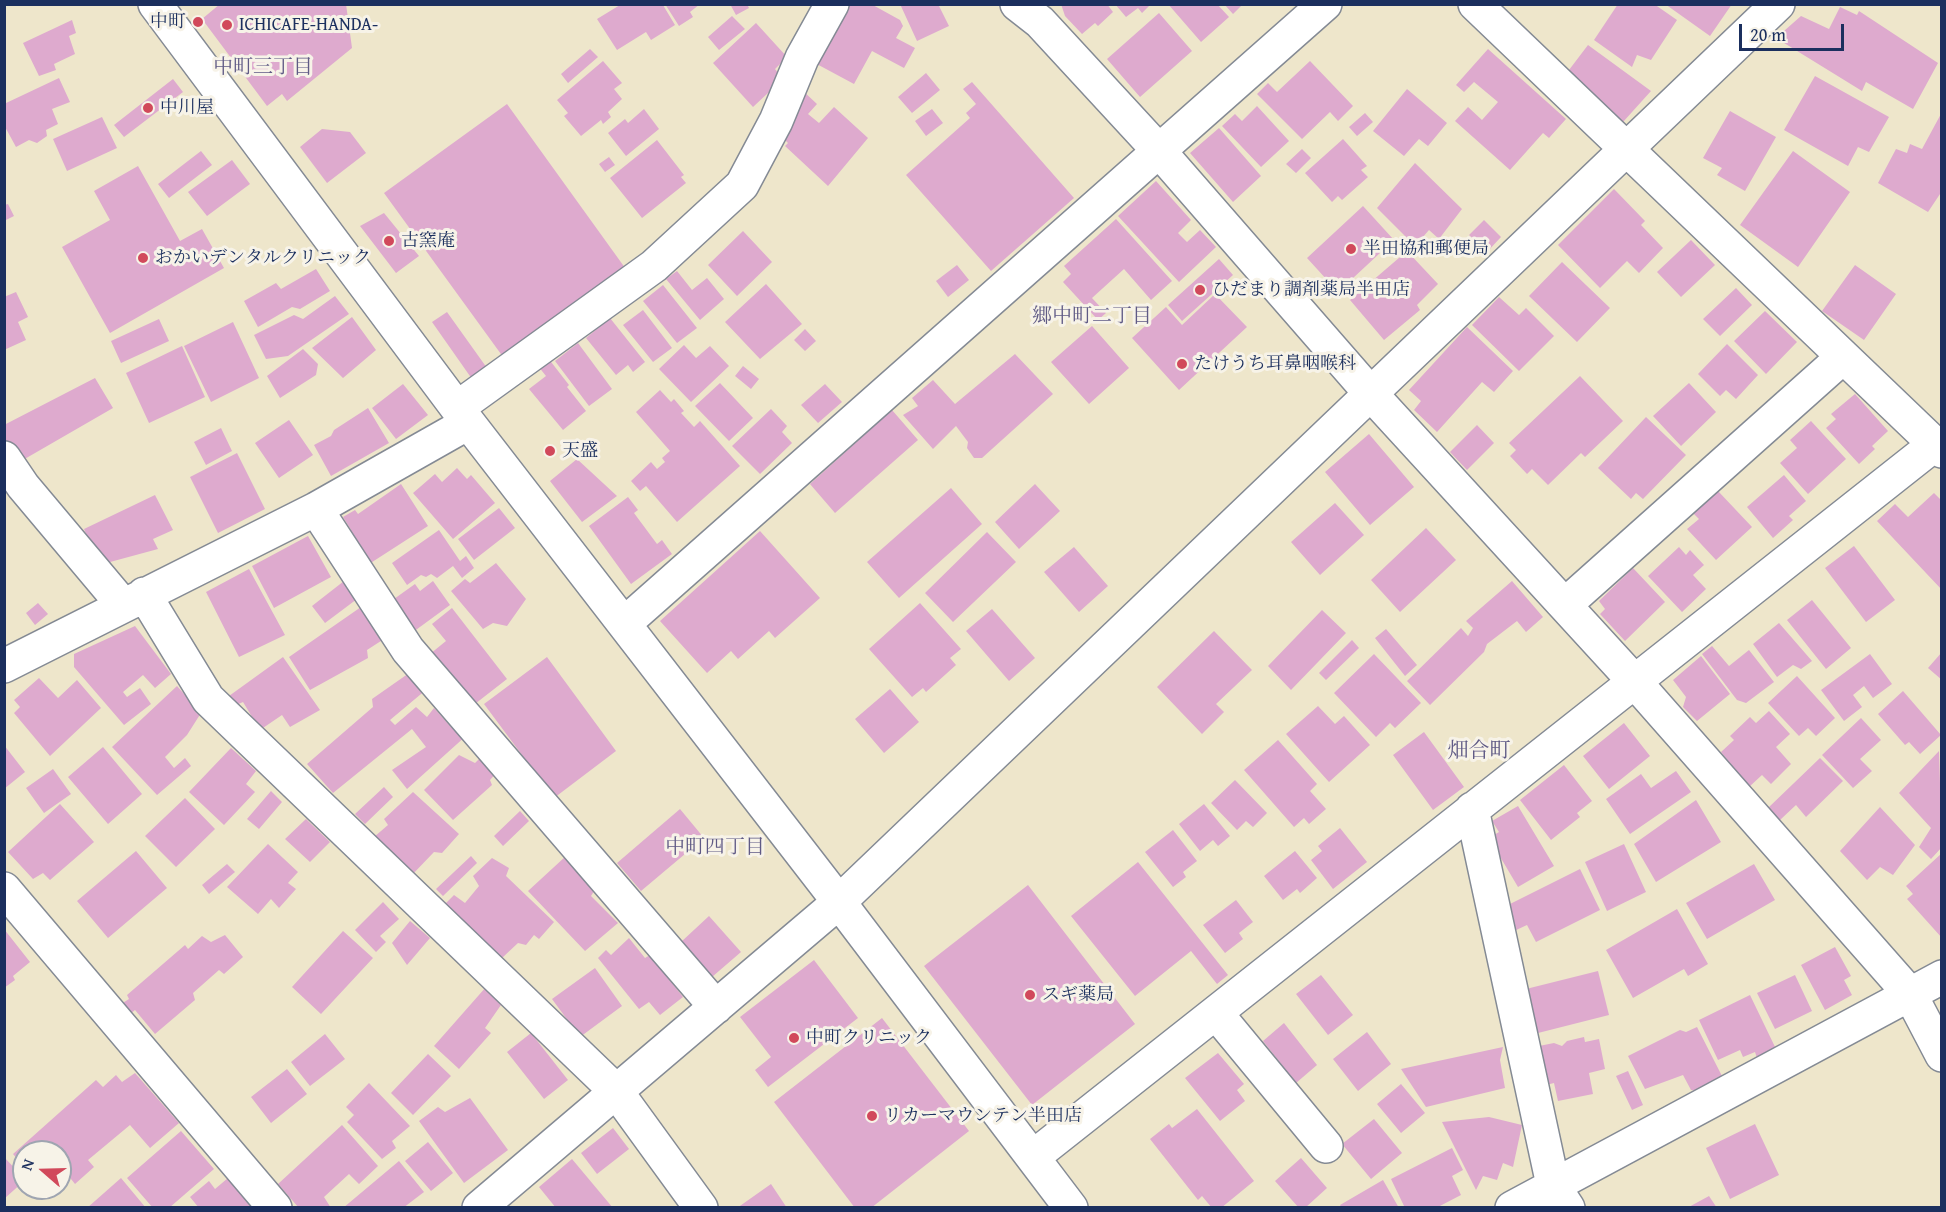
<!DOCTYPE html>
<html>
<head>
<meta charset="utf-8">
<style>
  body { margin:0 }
  #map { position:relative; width:1946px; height:1212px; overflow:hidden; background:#eee6cb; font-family:"Gentium Book Plus",serif }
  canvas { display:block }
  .frame { position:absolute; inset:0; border:6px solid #1b2f5e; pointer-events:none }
  .north { position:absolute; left:12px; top:1140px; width:60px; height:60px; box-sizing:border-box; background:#f7f3e8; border:2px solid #9fa5b1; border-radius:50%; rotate:290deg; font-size:16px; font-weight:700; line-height:24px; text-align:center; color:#1b2f5e }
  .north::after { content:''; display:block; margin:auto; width:21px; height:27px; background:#d1495b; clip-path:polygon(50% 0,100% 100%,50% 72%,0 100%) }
  .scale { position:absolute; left:1739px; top:24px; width:105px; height:27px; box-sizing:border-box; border:3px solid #1b2f5e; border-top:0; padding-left:8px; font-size:18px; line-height:21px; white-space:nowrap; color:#1b2f5e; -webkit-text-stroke:4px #f7f3e8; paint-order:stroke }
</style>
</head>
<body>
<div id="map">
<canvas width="1946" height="1212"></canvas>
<div class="frame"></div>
<div class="north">N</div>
<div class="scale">20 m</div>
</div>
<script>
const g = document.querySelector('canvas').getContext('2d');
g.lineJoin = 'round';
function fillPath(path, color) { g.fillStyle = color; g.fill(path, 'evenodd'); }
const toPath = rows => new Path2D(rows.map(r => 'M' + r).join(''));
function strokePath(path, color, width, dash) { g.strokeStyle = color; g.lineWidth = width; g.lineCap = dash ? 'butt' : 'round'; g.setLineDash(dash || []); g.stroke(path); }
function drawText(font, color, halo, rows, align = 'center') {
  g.font = font + ' "Gentium Book Plus","Noto Serif JP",serif'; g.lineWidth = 6; g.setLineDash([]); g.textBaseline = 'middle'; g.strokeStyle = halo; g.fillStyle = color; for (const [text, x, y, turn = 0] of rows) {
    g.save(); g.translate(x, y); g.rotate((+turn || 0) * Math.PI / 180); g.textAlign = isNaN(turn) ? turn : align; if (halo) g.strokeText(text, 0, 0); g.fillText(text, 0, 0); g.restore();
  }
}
fillPath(toPath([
  [220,4,346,4,352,48,287,101,282,94,267,106,202,19],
  [665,4,700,4,690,12,693,17,679,26],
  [730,4,747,4,749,8,736,15],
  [844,4,871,4,900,20,903,26,896,38,915,48,904,68,872,51,854,84,813,62],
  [900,4,938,4,949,26,917,41],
  [1061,4,1107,4,1113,12,1098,26,1095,23,1082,34,1065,16],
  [1115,4,1151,4,1142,13,1138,8,1126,17],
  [1168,4,1217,4,1229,17,1201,42],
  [1224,4,1243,4,1233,14],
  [1618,4,1654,4,1677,20,1651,60,1637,55,1632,67,1594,40],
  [1665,4,1732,4,1710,36],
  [620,5,663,5,675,25,651,40,646,32,617,50,597,19],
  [1840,7,1857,15,1859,11,1938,63,1913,109,1866,82,1862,91,1776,38,1801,16,1829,29],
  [1159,13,1192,51,1140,97,1107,59],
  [732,16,745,29,719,50,708,37],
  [72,20,76,33,69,36,75,54,54,64,56,70,39,76,23,43],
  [756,23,787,57,775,69,783,79,753,107,713,63],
  [1588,45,1651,91,1623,122,1569,70],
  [590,49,598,57,568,83,561,74],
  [1488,49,1566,119,1549,138,1543,133,1510,170,1455,121,1468,107,1482,120,1498,102,1474,82,1464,92,1456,85],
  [603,61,622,83,614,89,622,99,608,112,611,117,603,124,601,120,581,136,564,116,568,113,557,100],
  [1310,61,1353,106,1338,121,1330,112,1302,139,1257,94,1268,83,1277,92],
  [926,73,940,90,912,113,898,97],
  [1815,76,1889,117,1869,152,1858,147,1848,166,1784,130],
  [59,78,70,102,52,109,58,124,46,130,47,136,37,143,29,140,16,147,4,125,4,104],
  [173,79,183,92,124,137,114,125],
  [972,82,1074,198,991,271,906,175,970,118,966,113,976,104,963,89],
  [1407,89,1447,123,1428,146,1419,139,1404,156,1373,131],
  [802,90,817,104,808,114,819,123,834,107,868,138,828,186,785,146,788,143,782,137],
  [507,104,628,272,506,361,384,193],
  [1257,106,1289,141,1261,167,1222,126,1235,114,1242,121],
  [644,109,659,129,626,156,608,133,625,119,628,123],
  [932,109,943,123,926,136,915,121],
  [1730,111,1776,137,1745,191,1717,175,1722,168,1703,158],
  [1942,112,1942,191,1928,212,1878,183,1896,149,1907,153,1910,144,1922,149],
  [1365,113,1373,122,1357,136,1349,127],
  [102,117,117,148,67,171,53,139],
  [1219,128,1261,176,1233,202,1190,153],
  [322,129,350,132,366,153,327,183,300,147],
  [1343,139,1367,166,1361,170,1368,177,1342,200,1338,196,1332,202,1305,173],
  [657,140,684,175,681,177,686,183,642,218,610,178],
  [1302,149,1311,158,1296,173,1286,164],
  [201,151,212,165,169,198,158,184],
  [1793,151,1850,192,1798,267,1740,225],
  [609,157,615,165,605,172,599,164],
  [232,160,250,184,207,216,188,192],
  [1415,163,1462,209,1439,239,1429,230,1415,246,1377,208],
  [138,166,180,241,202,229,224,268,110,333,62,247,110,220,94,191],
  [1156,181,1191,220,1178,233,1187,242,1200,230,1216,247,1179,282,1118,216],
  [1614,189,1645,221,1641,225,1663,248,1639,273,1627,261,1600,288,1558,245],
  [8,204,14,216,4,221,4,205],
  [1363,206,1394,240,1338,292,1307,258],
  [384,213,419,256,396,273,360,226],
  [1116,219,1172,281,1151,300,1124,269,1092,298,1106,313,1098,320,1063,282,1071,274,1064,266],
  [1484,220,1501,237,1487,252,1469,235],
  [743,231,772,262,737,296,708,265],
  [1691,240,1715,265,1681,297,1657,272],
  [1407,251,1438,284,1417,305,1420,310,1384,340,1350,300],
  [1219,259,1233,275,1182,321,1168,305],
  [1562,262,1610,308,1577,342,1529,296],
  [957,265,969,280,948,297,936,281],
  [1855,265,1896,294,1864,340,1822,311],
  [316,269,330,291,300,309,292,307,258,327,244,301,276,283,281,289],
  [677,271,692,290,707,278,724,299,700,320,666,279],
  [766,284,802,324,760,359,725,322],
  [663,285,697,328,677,343,643,301],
  [1736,288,1752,305,1720,336,1703,319],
  [16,292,28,317,18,322,26,340,4,350,4,297],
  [1215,294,1247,327,1179,390,1132,338,1166,307,1182,325],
  [335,296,349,314,288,356,266,359,254,335,294,315,303,319],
  [1499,297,1519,315,1526,308,1554,336,1519,371,1472,325],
  [643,310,672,348,653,362,623,325],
  [1765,311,1797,342,1766,374,1734,341],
  [447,312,487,368,472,379,432,322],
  [352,317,376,350,343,378,312,348],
  [610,318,645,362,633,372,628,365,616,375,586,338],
  [159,319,169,341,121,363,111,341],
  [233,322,259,378,211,402,184,346],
  [1092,326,1129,368,1089,404,1051,362],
  [1467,327,1513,371,1494,392,1482,382,1437,432,1414,410,1421,401,1409,390],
  [805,329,816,341,805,351,794,340],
  [578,343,612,389,589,406,555,361],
  [1727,344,1758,375,1736,399,1726,390,1720,396,1698,374],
  [684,345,696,358,710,346,729,366,691,402,659,369],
  [182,346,205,397,149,423,126,373],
  [303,349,318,364,316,375,280,398,267,376],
  [1015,354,1053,394,982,458,974,458,967,448,968,442,956,426,933,449,903,415,918,406,912,398,933,380,955,404],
  [548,358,569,385,567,387,586,411,563,430,529,389,546,376,538,366],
  [743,366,759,379,751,389,735,376],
  [1580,376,1623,421,1585,457,1581,453,1548,485,1532,469,1527,474,1510,456,1516,450,1509,443],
  [95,378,113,408,16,464,4,443,4,425],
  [720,383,753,418,729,441,695,406],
  [1689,383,1716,412,1681,446,1653,416],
  [403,384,428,415,396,439,372,408],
  [825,384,842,402,818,423,801,405],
  [660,390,671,402,674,399,684,411,681,413,694,427,700,421,740,466,677,522,646,486,640,491,631,481,651,462,657,469,665,462,662,458,670,451,636,412],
  [1855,394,1888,431,1872,446,1875,449,1859,464,1826,428,1836,419,1831,414],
  [368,408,389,443,331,476,314,445,331,436,334,430],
  [771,409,787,426,782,432,792,443,760,474,732,446],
  [892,410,918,440,835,513,810,484],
  [1646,417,1686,455,1643,499,1636,493,1631,499,1598,468],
  [289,420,313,455,279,478,255,443],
  [1811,421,1846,459,1808,494,1780,463,1797,448,1790,440],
  [1477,425,1494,443,1467,470,1450,452],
  [221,428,232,451,206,465,194,442],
  [1369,434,1414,487,1370,525,1325,472],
  [237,453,265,509,218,533,190,477],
  [577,459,617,496,582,522,550,481],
  [457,468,467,479,471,475,495,503,453,539,413,493,435,474,442,482],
  [1784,475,1806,501,1789,516,1793,520,1773,538,1747,507],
  [401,484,428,526,366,566,347,536,351,530,343,517,355,510,358,514],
  [1035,484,1060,511,1019,549,995,522],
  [951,488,982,524,899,598,867,562],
  [1718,491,1752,527,1716,560,1687,529,1699,519,1693,513],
  [1934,493,1942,501,1942,590,1877,521,1895,504,1908,517],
  [155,495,173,530,153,539,158,549,99,565,84,529],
  [628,497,638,510,634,513,657,544,662,540,672,554,631,584,589,526],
  [1335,503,1364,535,1320,575,1291,542],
  [499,508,515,528,474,560,458,539],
  [1426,528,1456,560,1400,612,1371,580],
  [439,530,460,561,466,556,474,568,462,578,453,566,437,578,431,574,426,577,421,575,407,585,392,563],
  [760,531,820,598,775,638,769,631,738,659,731,651,707,673,660,621],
  [987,532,1016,562,953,622,925,593],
  [308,536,331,577,274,608,252,566],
  [1854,546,1895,600,1866,622,1825,568],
  [1074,547,1108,586,1079,612,1044,572],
  [1679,547,1686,555,1690,550,1704,565,1693,575,1706,589,1682,612,1648,576],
  [496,563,526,599,507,626,493,623,483,629,451,591,465,579,470,583],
  [1633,568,1665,602,1625,641,1600,614,1605,609,1599,601],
  [249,569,285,635,239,657,206,592],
  [344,581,357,599,325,623,312,606],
  [433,581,450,605,409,635,387,604,415,584,420,591],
  [1512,581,1543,617,1526,632,1517,621,1487,644,1484,652,1430,705,1407,681,1461,628,1468,636,1473,628,1466,621],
  [1812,600,1851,648,1826,669,1787,620],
  [38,603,48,614,35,625,26,613],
  [920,603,961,649,950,658,956,665,926,692,923,688,912,697,869,649],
  [361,607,384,639,367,650,368,658,310,690,289,657],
  [452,608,507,679,471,707,430,654,446,641,432,624],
  [992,609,1035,658,1009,681,966,631],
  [1322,610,1346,633,1291,690,1268,666],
  [1779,623,1812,661,1801,669,1793,665,1777,677,1753,644],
  [135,626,171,674,155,688,143,675,123,692,127,697,140,688,151,704,124,725,74,667,74,654],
  [1386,629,1417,665,1405,676,1375,638],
  [1214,631,1252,670,1216,704,1224,712,1202,734,1157,687],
  [1352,640,1359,648,1326,680,1319,673],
  [1712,646,1729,666,1749,650,1774,682,1746,703,1737,700,1702,654],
  [1942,652,1942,680,1928,668],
  [1374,654,1421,703,1395,728,1390,723,1376,737,1334,693],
  [1870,654,1892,684,1873,698,1864,686,1853,695,1862,707,1844,721,1821,690],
  [1701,656,1730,694,1697,721,1683,707,1686,697,1673,680],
  [283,657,320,710,290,727,282,715,260,730,243,702,234,706,229,696],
  [547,657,616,751,554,798,484,704],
  [412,671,427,689,390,720,395,725,416,707,427,717,434,708,452,728,459,728,467,735,407,789,392,770,426,747,412,729,333,793,307,764,373,707,372,699],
  [1797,676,1835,718,1816,736,1808,728,1799,736,1768,703],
  [39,678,58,698,77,680,101,708,50,756,14,713,20,707,14,700],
  [177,686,201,713,187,735,165,757,174,768,185,758,191,766,157,795,112,747],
  [890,689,919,722,884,753,855,719],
  [1903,691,1941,735,1920,754,1909,742,1905,745,1878,714],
  [1318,706,1335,724,1344,716,1370,745,1329,782,1286,734],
  [1769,711,1790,734,1776,747,1791,764,1771,784,1762,775,1749,787,1721,752,1734,740,1730,736,1750,717,1756,723],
  [1861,718,1881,740,1860,759,1872,771,1853,788,1822,755],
  [1624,723,1650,756,1609,789,1583,756],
  [1424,732,1464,787,1433,810,1393,755],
  [1278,740,1317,784,1310,791,1326,809,1309,824,1304,818,1294,827,1244,770],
  [4,745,25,772,4,789],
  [103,747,142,794,108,824,68,777],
  [231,748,256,771,246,784,255,792,224,825,189,792],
  [1939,751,1942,847,1931,859,1919,847,1931,828,1899,793],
  [459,755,475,763,482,756,498,771,490,780,492,785,453,820,424,790],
  [1820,758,1843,781,1806,817,1796,805,1780,820,1768,808],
  [1564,765,1592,801,1577,813,1580,817,1551,840,1520,800],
  [53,769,71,794,44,813,26,788],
  [1676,771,1691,792,1630,834,1606,799,1641,774,1651,788],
  [1235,780,1267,813,1253,827,1246,821,1237,830,1211,803],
  [384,787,393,797,365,824,355,814],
  [271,791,282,802,259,829,247,819],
  [413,792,459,834,442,853,434,852,411,876,374,837,388,825,384,819],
  [185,798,215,829,176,867,145,836],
  [1696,800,1721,842,1656,882,1634,844],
  [60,804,94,842,50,880,43,873,33,879,8,852],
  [1204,804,1230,836,1218,846,1213,840,1200,851,1179,824],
  [1518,806,1554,866,1518,887,1489,838,1499,832,1492,821],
  [1880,807,1915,845,1893,875,1880,867,1867,880,1840,851],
  [680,809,704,838,641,891,617,863],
  [520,811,529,821,503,846,494,836],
  [306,819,330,842,310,862,285,839],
  [1340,828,1367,862,1333,889,1311,860,1322,851,1318,846],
  [1173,830,1197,861,1183,872,1186,877,1173,887,1145,852],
  [268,844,298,872,288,883,296,889,279,908,271,899,258,914,227,887],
  [1624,844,1646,892,1607,911,1585,862],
  [136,851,167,888,108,938,77,901],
  [1295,851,1317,878,1300,893,1297,889,1283,900,1264,876],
  [1942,853,1942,938,1907,899,1913,894,1906,886],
  [471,856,477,863,443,896,436,889],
  [566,856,596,888,591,896,618,923,585,951,528,891],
  [492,858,509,868,506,876,554,922,539,939,534,935,526,945,518,943,502,958,445,904,454,895,465,903,479,886,473,876],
  [1138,862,1228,975,1217,984,1191,951,1135,996,1071,916],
  [227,864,235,872,209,894,202,885],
  [1754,864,1775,900,1707,939,1686,903],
  [1580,869,1600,910,1536,942,1527,925,1514,931,1502,908],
  [1028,885,1135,1024,1032,1105,924,966],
  [1236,900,1253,922,1239,933,1243,939,1225,953,1203,925],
  [383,902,399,919,380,936,386,942,376,952,355,930],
  [1677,909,1708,964,1688,976,1684,969,1633,998,1606,950],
  [709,916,741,952,712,977,681,942],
  [410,921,430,938,407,965,392,943],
  [4,929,30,962,13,976,15,980,4,988],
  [343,931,373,958,321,1014,292,987],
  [225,935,243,957,224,974,219,970,193,993,195,1000,155,1034,135,1010,130,1014,121,1004,129,999,127,995,185,945,188,949,202,936,211,942],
  [629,938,645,958,650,955,683,997,660,1015,649,1002,639,1009,598,958,606,950,611,955],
  [1835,947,1851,976,1844,980,1852,995,1825,1010,1801,965],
  [814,960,858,1018,768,1087,755,1070,771,1057,740,1017],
  [595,968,622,1006,580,1037,552,999],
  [1598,971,1609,1015,1538,1033,1526,989],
  [1321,975,1353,1015,1328,1035,1296,994],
  [1795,975,1812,1011,1775,1029,1757,993],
  [486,987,501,1005,485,1028,491,1033,459,1069,434,1046],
  [1750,995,1776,1049,1757,1058,1755,1052,1743,1057,1740,1050,1718,1060,1699,1020],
  [882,1018,969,1131,871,1208,855,1208,774,1102],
  [1284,1023,1317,1065,1296,1083,1263,1041],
  [1697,1027,1723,1078,1698,1091,1691,1090,1683,1075,1645,1089,1628,1056,1680,1030,1686,1032],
  [1367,1032,1391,1064,1358,1091,1333,1059],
  [531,1033,568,1080,544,1099,507,1052],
  [325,1034,345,1059,310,1086,291,1062],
  [1584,1037,1585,1042,1599,1039,1605,1069,1589,1073,1593,1094,1558,1101,1554,1083,1542,1086,1534,1047,1554,1043,1562,1046,1567,1041],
  [1503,1047,1500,1060,1505,1088,1426,1107,1401,1069],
  [1218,1053,1244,1084,1237,1090,1245,1101,1220,1121,1185,1078],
  [428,1054,451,1076,413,1115,391,1093],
  [287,1069,307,1094,271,1123,251,1097],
  [1628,1071,1643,1105,1632,1110,1616,1076],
  [135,1073,179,1123,150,1148,130,1125,88,1160,94,1167,75,1184,67,1174,60,1179,60,1152,24,1152,24,1167,13,1154,96,1080,103,1087,116,1075,122,1082],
  [369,1083,410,1126,392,1141,396,1148,382,1159,347,1122,354,1115,346,1107],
  [1401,1084,1425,1113,1401,1133,1377,1104],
  [470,1098,508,1150,464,1183,419,1121,438,1107,445,1112],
  [1197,1109,1254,1181,1221,1208,1212,1208,1202,1196,1198,1200,1150,1139,1169,1124,1172,1128],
  [1489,1117,1522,1125,1513,1167,1503,1163,1497,1180,1483,1176,1476,1190,1442,1122],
  [1374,1119,1402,1153,1371,1179,1342,1144],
  [1755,1124,1779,1175,1730,1199,1706,1148],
  [342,1125,378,1166,359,1184,349,1174,324,1197,331,1208,299,1208,278,1184],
  [613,1128,629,1149,597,1174,581,1153],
  [181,1131,214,1169,169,1208,153,1208,127,1178],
  [428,1142,453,1173,431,1191,405,1161],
  [1452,1148,1463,1170,1452,1176,1461,1195,1436,1208,1405,1208,1391,1179],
  [4,1157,24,1178,24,1181,4,1199],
  [1301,1158,1327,1188,1305,1208,1299,1208,1275,1181],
  [572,1159,613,1208,556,1208,539,1187],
  [399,1161,424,1192,403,1208,343,1208],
  [121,1178,146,1208,87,1208],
  [228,1178,252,1208,199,1208,190,1197,209,1181,215,1189],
  [1383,1180,1399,1208,1342,1208,1340,1205],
  [771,1184,787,1208,737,1208],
  [1709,1196,1717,1208,1687,1208]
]), '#deaace');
const minor = toPath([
  [155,4,457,408,839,902,1071,1208],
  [1017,4,1040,22,1160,152,1371,394,1635,682,1910,994,1942,1055],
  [1475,4,1942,451],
  [457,408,654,266,742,185,776,121,802,58,832,4],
  [4,458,23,486,123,605],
  [316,509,408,650,716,1007],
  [144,594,208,699,616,1091,701,1208],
  [1566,604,1843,357],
  [624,624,1325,4],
  [4,666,316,509,468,423],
  [1472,809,1553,1185,1568,1208],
  [4,889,275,1208],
  [1216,1013,1326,1146],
  [1033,1157,1934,445],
  [479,1208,839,902,1778,4],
  [1512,1208,1942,977]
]);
strokePath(minor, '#848a94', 36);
strokePath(minor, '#fff', 33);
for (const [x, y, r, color] of [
  [198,22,6,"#d1495b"],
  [227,25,6,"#d1495b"],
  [148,108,6,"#d1495b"],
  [389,241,6,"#d1495b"],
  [1351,249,6,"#d1495b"],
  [143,258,6,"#d1495b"],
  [1200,290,6,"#d1495b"],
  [1182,364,6,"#d1495b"],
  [550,451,6,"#d1495b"],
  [1030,995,6,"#d1495b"],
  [794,1038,6,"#d1495b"],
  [872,1116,6,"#d1495b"]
]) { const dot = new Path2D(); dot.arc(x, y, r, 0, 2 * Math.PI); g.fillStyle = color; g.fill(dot); strokePath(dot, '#f7f3e8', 2); }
drawText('18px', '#1b2f5e', '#f7f3e8', [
  ["中町",186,22,"right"],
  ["ICHICAFE-HANDA-",239,25],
  ["中川屋",160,108],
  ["古窯庵",401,241],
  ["半田協和郵便局",1363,249],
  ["おかいデンタルクリニック",155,258],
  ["ひだまり調剤薬局半田店",1212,290],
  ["たけうち耳鼻咽喉科",1194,364],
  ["天盛",562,451],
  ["スギ薬局",1042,995],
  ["中町クリニック",806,1038],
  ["リカーマウンテン半田店",884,1116]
], 'left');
drawText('20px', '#5f5a85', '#f7f3e8', [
  ["中町三丁目",263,68],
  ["郷中町二丁目",1092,317],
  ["中町四丁目",715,848]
]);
drawText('21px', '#5f5a85', '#f7f3e8', [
  ["畑合町",1479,752]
]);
</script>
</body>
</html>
